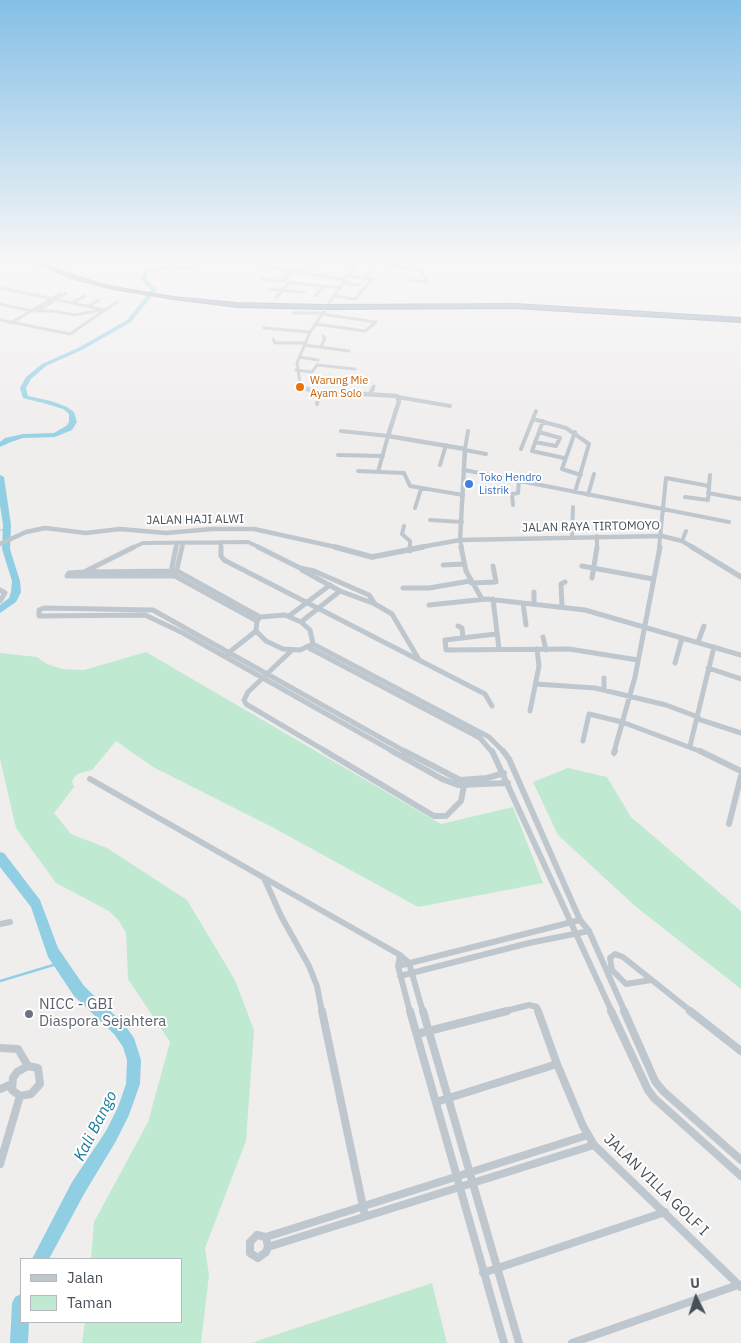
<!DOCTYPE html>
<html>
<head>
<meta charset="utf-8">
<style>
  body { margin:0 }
  #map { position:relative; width:741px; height:1343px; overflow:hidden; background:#f0eded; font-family:"IBM Plex Sans",sans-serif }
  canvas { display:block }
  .legend { position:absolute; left:20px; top:1258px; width:162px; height:65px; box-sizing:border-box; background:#fff; border:1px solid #b5b9bd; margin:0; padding:6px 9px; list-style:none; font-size:15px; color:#475059 }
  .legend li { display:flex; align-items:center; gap:10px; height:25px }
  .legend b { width:25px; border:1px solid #b5b9bd }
  .north { position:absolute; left:671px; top:1273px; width:50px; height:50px; -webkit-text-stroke:4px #fff; paint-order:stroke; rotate:356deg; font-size:14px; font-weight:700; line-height:20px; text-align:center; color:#475059 }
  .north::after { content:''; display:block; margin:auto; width:18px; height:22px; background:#475059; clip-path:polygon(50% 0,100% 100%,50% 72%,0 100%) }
</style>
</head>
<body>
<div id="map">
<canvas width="741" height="1343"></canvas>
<ul class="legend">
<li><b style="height:6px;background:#bfc7ce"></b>Jalan</li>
<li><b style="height:14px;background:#bfead1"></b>Taman</li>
</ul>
<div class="north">U</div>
</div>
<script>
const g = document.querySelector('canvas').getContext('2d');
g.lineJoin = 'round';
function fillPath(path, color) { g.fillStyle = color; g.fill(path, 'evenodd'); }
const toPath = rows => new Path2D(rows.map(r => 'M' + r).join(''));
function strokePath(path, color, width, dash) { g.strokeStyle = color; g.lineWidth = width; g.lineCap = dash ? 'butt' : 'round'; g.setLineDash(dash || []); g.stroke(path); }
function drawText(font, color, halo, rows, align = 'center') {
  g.font = font + ' "IBM Plex Sans",sans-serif'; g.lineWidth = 4; g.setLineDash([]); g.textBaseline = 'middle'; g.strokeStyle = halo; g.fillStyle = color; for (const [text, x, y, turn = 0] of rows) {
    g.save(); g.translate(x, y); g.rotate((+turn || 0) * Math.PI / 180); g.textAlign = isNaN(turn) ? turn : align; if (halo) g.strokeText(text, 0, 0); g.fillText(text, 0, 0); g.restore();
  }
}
fillPath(toPath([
  [146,652,441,824,513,807,543,883,418,907,272,827,153,767,116,741,92,770,77,774,72,781,74,787,54,813,71,834,107,848,187,900,235,980,254,1030,246,1141,205,1248,209,1275,201,1343,82,1343,85,1322,181,1322,181,1259,91,1259,94,1222,148,1122,170,1042,128,979,126,933,119,921,109,911,56,883,16,828,0,759,0,653,37,657,47,664,62,669,84,670],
  [568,768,607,777,631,817,741,911,741,989,635,906,558,835,533,782],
  [432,1283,447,1343,251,1343]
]), '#bfead1');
strokePath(toPath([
  [0,530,6,530]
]), '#90cfe3', 1);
strokePath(toPath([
  [0,981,60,963]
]), '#90cfe3', 2.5);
fillPath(toPath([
  [108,263,117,263,115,265,108,263],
  [195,263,201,263,202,265,192,270,171,269,150,272,146,276,147,280,157,290,131,322,82,350,46,366,31,379,26,388,28,396,51,401,67,407,74,412,77,422,72,430,55,437,23,438,11,442,0,447,0,442,5,438,23,434,54,433,66,426,69,422,69,414,63,409,47,404,23,398,20,388,26,377,42,364,78,348,127,320,151,290,142,281,140,276,146,270,171,265,191,266,195,263],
  [0,475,4,477,11,525,10,549,20,581,21,592,16,602,0,613,0,605,9,598,11,592,12,581,2,549,3,525,0,505,0,475],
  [0,852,4,853,40,900,58,948,84,986,124,1024,134,1038,141,1060,140,1084,129,1115,116,1141,84,1194,49,1259,32,1259,72,1182,106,1131,118,1107,126,1084,127,1060,123,1047,114,1034,74,996,48,957,31,907,0,867,0,852],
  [21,1294,21,1322,29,1322,28,1343,10,1343,12,1303,15,1297,21,1294]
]), '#90cfe3');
const motorway = toPath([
  [33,263,40,263,79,277,109,286,173,297,237,303,324,305,515,304,741,318,741,322,515,308,324,309,237,307,173,299,109,288,75,279,33,263]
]);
strokePath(motorway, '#748aa3', 2);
strokePath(toPath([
  [374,263,420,270,428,282,411,280],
  [253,264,345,280],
  [307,265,321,268],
  [347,276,372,279,363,290],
  [365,278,371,270],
  [261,279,340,288],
  [283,280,294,271,311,263],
  [343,283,359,285],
  [0,288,106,310],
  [270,289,304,292],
  [315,296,325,286],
  [334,296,355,299,361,292],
  [276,298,290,281],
  [73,302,85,296],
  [0,304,32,311,53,311,75,315,100,310],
  [89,306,99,300],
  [39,310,66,293],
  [293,313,323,313],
  [0,320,70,334,117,302],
  [11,323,61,293],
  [315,324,365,331,376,322,322,314],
  [264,328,310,332],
  [273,339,275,343,306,343],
  [304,345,349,351],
  [321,347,325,338,323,336],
  [299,357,318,360],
  [296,370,312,372,317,365,355,369],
  [373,389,374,386]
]), '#bfc7ce', 3);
strokePath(toPath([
  [370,394,373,388],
  [398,397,450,406],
  [317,404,320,391],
  [533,419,566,428,589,444,575,492],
  [543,421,532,451,564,458],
  [341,431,388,436,378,472],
  [575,432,562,469,581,475],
  [535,442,556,446,560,438,539,432],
  [465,449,468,431],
  [521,449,536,411],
  [465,450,486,454],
  [338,455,383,456],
  [440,465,446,445],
  [464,470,729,522],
  [358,471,404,473,410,486,463,495],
  [708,493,741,499],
  [588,495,594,474],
  [685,497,708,500,710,475],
  [513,505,512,494,518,493,519,480],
  [415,508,421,489],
  [430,520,462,522],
  [404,526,402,534,410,541,410,548],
  [597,536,597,548],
  [572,537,573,507],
  [460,540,462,548],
  [682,541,686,531],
  [221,542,221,548],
  [132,548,143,543,248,542,261,548],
  [176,548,177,543],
  [182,548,183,543],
  [659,548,666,478,709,486]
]), '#bfc7ce', 4);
strokePath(toPath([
  [221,547,221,556,224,560,485,694,492,706],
  [258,547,300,568,314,571,369,595,375,604],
  [410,547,410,551],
  [461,547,466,571,482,599],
  [443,565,464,564],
  [582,566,653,579],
  [302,570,340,591,375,604,392,614,418,658],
  [86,571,134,547],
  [171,572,176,547],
  [176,573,182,547],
  [592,578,597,547],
  [471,583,496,582,493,566],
  [403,588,429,588,470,581],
  [0,590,5,593,0,601],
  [534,592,534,604],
  [493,599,499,649],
  [523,603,526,625],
  [429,605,487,599,585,610,741,655],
  [562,607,561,584,565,582],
  [285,615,301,622,310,630,313,644,300,650,283,649,266,641,256,631,257,621,260,617,285,615],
  [289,616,330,585],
  [257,621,175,576,67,576,69,573,84,572,177,571,260,617],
  [301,622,340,591],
  [458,626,462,628,463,638],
  [496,634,445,640,446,650,569,649,638,660],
  [543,637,546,650],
  [698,642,704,626],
  [313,644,489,737,504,752],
  [309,648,480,738,492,752],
  [291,651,248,692,244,700,246,704,327,752],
  [227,654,256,631],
  [675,663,682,638],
  [708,668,741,679],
  [604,678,604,690],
  [536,684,595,688,666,705,698,717],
  [530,711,539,666,537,649],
  [698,719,741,733],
  [583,741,589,714,622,722,702,752],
  [690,746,714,647],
  [394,752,183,633,145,615,39,616,39,610,44,608,153,610,406,752],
  [614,752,635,677,660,547]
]), '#bfc7ce', 5);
strokePath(toPath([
  [325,751,434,816,446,816,461,801,464,786],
  [392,751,442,779,458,785,508,783],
  [404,751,460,780,487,778,504,773],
  [492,751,612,1012],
  [503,751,509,759,580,920,589,931,625,1012],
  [700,751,741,771],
  [614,753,615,751],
  [90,779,400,955],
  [729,824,741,776],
  [265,880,281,916,309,966,317,986,322,1012],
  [0,924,10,922],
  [398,966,580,920],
  [400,976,529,943,589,931],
  [651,980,626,984,612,970,610,958,615,954,623,957,692,1012],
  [410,1012,398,966,400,955,409,963,423,1012],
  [502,1012,529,1005,537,1007,539,1012]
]), '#bfc7ce', 6);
strokePath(toPath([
  [322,1011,365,1216],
  [410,1011,504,1343],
  [423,1011,519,1343],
  [538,1011,557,1064,583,1126,594,1145,741,1287],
  [611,1011,648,1090,654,1098,741,1176],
  [624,1011,655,1081,663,1091,741,1160],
  [690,1011,741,1051],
  [417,1034,507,1011],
  [0,1048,18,1049,28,1066],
  [28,1066,38,1068,40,1084,31,1094,20,1096,12,1090,13,1078,17,1072,28,1066],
  [0,1089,12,1084],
  [436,1102,557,1064],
  [0,1164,20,1096],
  [257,1235,266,1237,268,1247,266,1252,258,1258,250,1253,250,1242,257,1235],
  [266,1237,588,1135],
  [268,1247,594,1145],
  [483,1273,665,1212],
  [572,1343,738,1285]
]), '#bfc7ce', 8);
strokePath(toPath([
  [329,303,357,263],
  [307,389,300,383,297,363,310,332,325,310]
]), '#bfc7ce', 3);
strokePath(toPath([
  [304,388,313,391,397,396,399,401,388,436,465,449,460,540],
  [0,544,26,532,45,528,86,533,120,529,166,533,212,529,254,529,340,548],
  [416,548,460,540,662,536,682,541,694,548]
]), '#bfc7ce', 4.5);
strokePath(toPath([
  [335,547,372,557,423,547],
  [692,547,741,577]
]), '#bfc7ce', 5.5);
fillPath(motorway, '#899fb8');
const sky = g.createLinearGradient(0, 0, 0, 451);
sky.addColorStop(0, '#85bfe6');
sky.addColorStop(0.58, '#f8f7f7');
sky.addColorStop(1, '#f8f7f700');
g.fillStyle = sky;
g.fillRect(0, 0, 741, 451);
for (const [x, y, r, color] of [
  [300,387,5,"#e8710a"],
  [469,484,5,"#3f7fe0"],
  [29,1014,5,"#6b7280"]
]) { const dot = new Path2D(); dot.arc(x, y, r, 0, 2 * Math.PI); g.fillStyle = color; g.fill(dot); strokePath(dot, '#fff', 2); }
drawText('11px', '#c56008', '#fff', [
  ["Warung Mie",310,381],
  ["Ayam Solo",310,394]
], 'left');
drawText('11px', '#366cbe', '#fff', [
  ["Toko Hendro",479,478],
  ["Listrik",479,491]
], 'left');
drawText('12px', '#475059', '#fff', [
  ["JALAN HAJI ALWI",195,520,-1],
  ["JALAN RAYA TIRTOMOYO",591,527,-1]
]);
drawText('15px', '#5b616d', '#fff', [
  ["NICC - GBI",39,1005],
  ["Diaspora Sejahtera",39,1022]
], 'left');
drawText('15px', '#475059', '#fff', [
  ["JALAN VILLA GOLF I",656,1185,44]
]);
drawText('italic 16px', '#197b9a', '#fff', [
  ["Kali Bango",96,1126,-63]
]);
</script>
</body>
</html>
